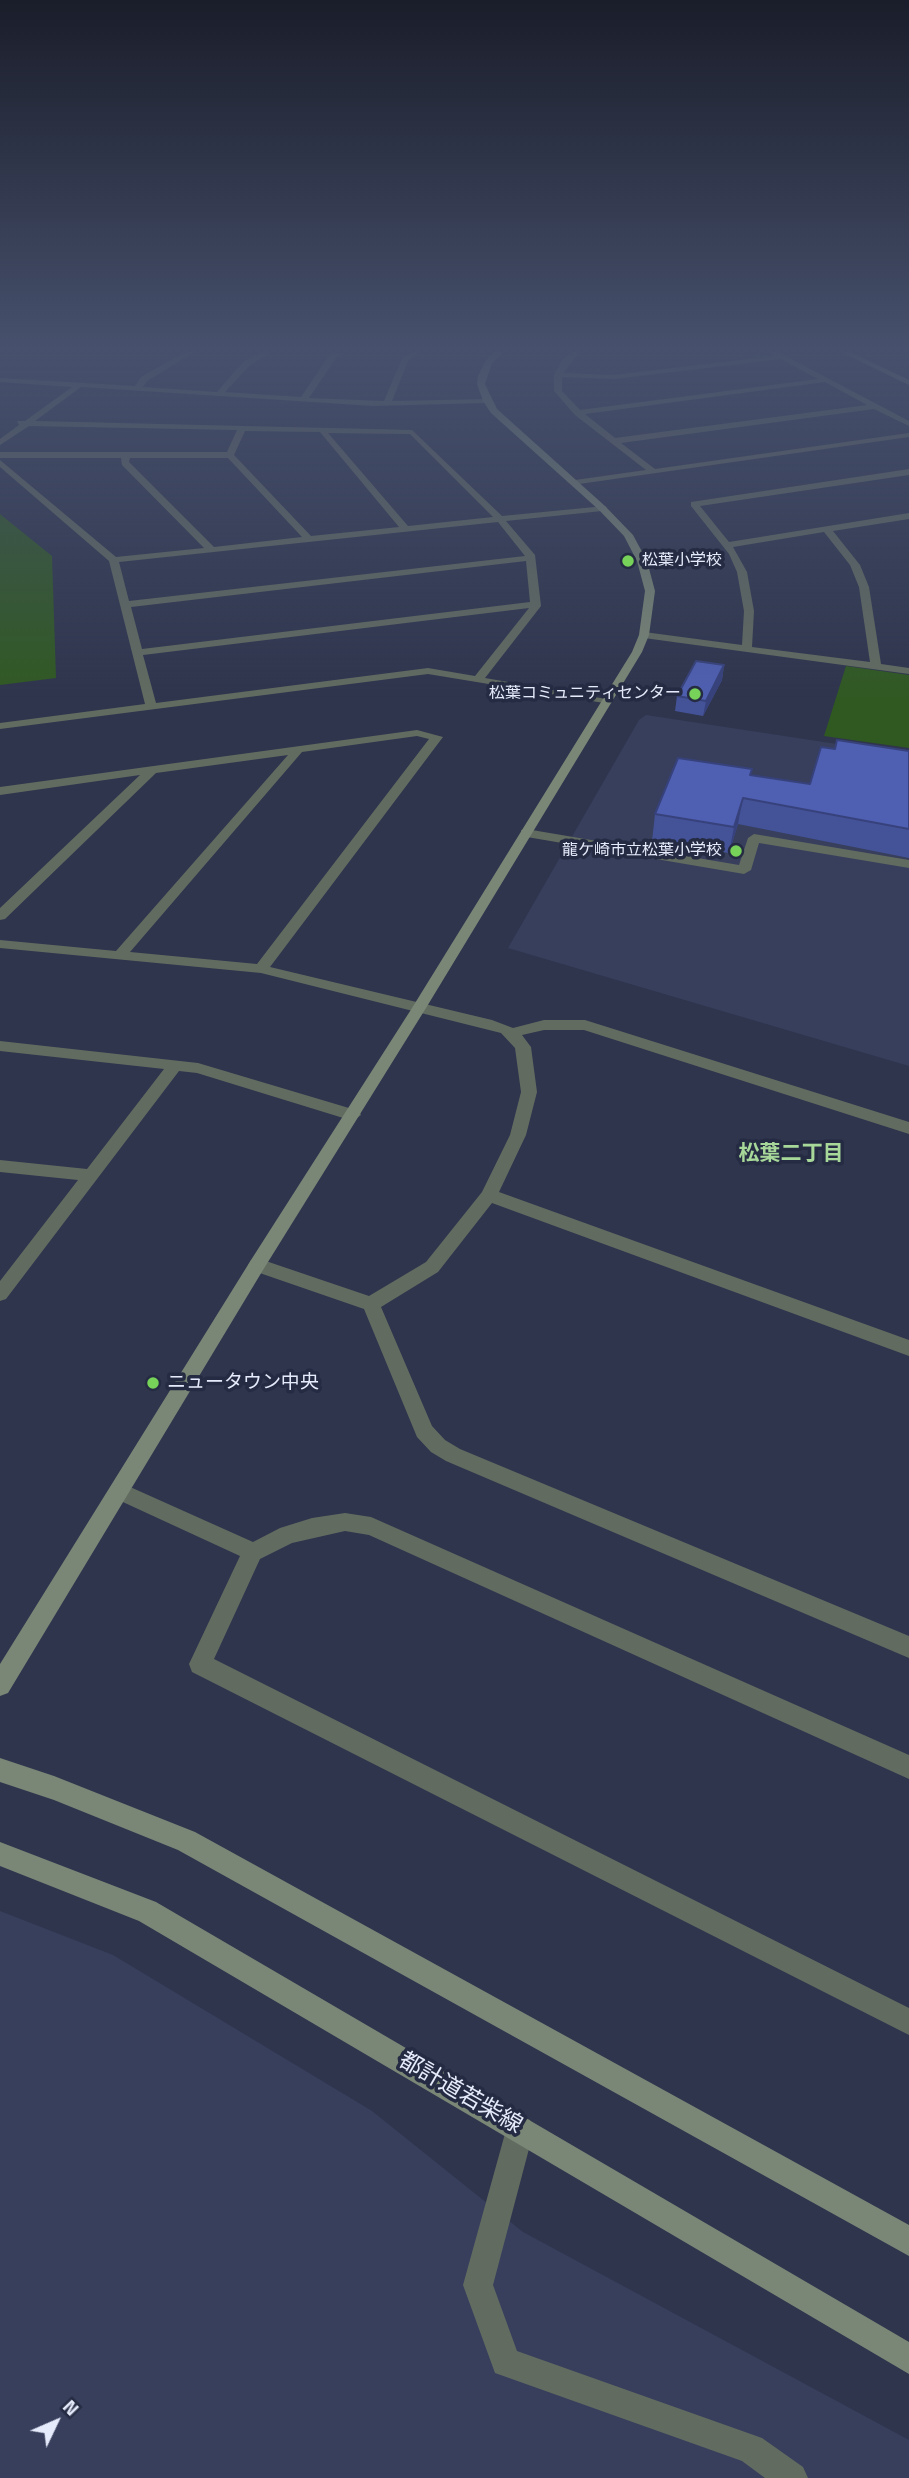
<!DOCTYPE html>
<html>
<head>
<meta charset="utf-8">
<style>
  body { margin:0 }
  #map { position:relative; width:909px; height:2478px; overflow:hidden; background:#2f354d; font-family:"Titillium Web",sans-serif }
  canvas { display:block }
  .north { position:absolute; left:21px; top:2387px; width:70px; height:70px; -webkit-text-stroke:5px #252b42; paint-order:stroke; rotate:46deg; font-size:19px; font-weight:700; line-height:28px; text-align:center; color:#e6ebfb }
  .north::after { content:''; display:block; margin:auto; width:24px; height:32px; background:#e6ebfb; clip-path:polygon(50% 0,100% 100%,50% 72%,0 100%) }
</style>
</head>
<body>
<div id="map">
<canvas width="909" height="2478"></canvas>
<div class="north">N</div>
</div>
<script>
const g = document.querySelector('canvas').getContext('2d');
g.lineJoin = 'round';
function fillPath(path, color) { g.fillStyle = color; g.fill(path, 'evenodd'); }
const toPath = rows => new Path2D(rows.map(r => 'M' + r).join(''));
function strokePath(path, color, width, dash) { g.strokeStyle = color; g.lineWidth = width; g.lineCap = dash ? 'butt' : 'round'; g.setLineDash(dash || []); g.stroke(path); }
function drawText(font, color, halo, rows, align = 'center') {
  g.font = font + ' "Titillium Web","Noto Sans JP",sans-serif'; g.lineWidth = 7; g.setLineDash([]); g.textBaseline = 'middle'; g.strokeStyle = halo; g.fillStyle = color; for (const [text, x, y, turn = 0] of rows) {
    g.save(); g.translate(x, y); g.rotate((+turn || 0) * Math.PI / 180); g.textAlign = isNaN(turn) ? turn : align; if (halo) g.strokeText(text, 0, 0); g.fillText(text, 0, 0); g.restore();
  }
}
fillPath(toPath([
  [646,715,909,755,909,1066,508,948,639,720],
  [0,1911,113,1955,372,2111,523,2232,909,2440,909,2478,0,2478]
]), '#373f5c');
fillPath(toPath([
  [0,514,52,556,56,678,0,685],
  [846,666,909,675,909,748,824,736]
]), '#305922');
fillPath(toPath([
  [526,829,739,865,748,838,754,834,909,860,909,868,759,843,751,870,744,874,521,836,521,830,526,829],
  [520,2116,530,2120,534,2130,493,2285,517,2351,762,2438,803,2467,808,2478,765,2478,742,2461,495,2373,463,2285,506,2130,510,2120,520,2116]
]), '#626b60');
fillPath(toPath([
  [185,352,194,352,147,381,143,387,217,392,243,362,262,352,271,352,249,366,225,392,301,397,330,354,343,352,336,358,309,398,384,401,402,358,412,352,420,352,408,361,392,401,487,399,491,401,487,403,373,406,81,387,35,421,412,430,502,516,605,506,607,508,602,511,506,521,535,555,541,606,485,678,606,699,610,700,610,704,428,674,0,729,0,723,145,704,109,561,0,467,0,460,116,557,204,548,122,465,121,458,0,458,0,452,227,452,237,430,29,426,0,445,0,439,19,425,17,421,25,421,72,387,0,382,0,378,135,386,141,377,185,352],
  [245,431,320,432,399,527,311,536,234,455,245,431],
  [328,433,410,434,493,517,408,526,328,433],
  [130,458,228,458,302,537,214,547,129,462,130,458],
  [498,522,525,556,129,601,119,562,498,522],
  [526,561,530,602,142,649,131,607,526,561],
  [529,608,475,676,428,668,156,703,143,655,529,608],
  [572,352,580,352,563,373,614,375,774,356,769,352,778,352,909,421,909,426,874,409,621,443,655,469,909,433,909,437,572,485,571,483,575,480,646,470,575,415,554,391,554,375,562,360,572,352],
  [781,359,818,379,580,410,562,391,562,377,614,379,781,359],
  [825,382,867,405,615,438,585,414,825,382],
  [909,469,909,475,700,506,729,542,909,513,909,519,833,531,860,565,869,587,881,664,909,668,909,674,644,638,639,635,644,632,742,645,744,611,737,572,729,554,691,506,691,502,909,469],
  [824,532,850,565,859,587,870,662,752,647,754,611,747,572,733,547,824,532],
  [417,730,443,737,270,967,492,1020,513,1028,544,1020,585,1020,909,1122,909,1134,584,1030,544,1030,522,1035,531,1047,537,1092,526,1135,499,1192,909,1340,909,1356,492,1203,438,1272,381,1307,432,1426,445,1440,460,1449,909,1636,909,1658,446,1461,431,1452,417,1437,364,1309,251,1270,248,1265,251,1260,257,1258,369,1296,426,1262,482,1192,510,1135,521,1092,515,1048,501,1033,261,973,0,948,0,940,116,951,288,755,156,773,5,919,0,920,0,908,140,775,0,795,0,787,417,730],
  [417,736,429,739,257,964,130,952,302,752,417,736],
  [0,1041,198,1063,359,1111,361,1115,353,1121,197,1073,179,1071,6,1299,0,1301,0,1281,78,1180,0,1172,0,1160,87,1169,164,1069,0,1051,0,1041],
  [119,1482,253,1542,280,1528,312,1518,345,1513,371,1517,909,1755,909,1779,369,1535,345,1531,292,1543,260,1559,214,1659,909,2008,909,2035,192,1672,189,1664,240,1556,112,1497,109,1491,112,1485,119,1482]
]), '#626b60');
fillPath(toPath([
  [495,352,503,352,492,363,485,384,497,409,605,506,633,535,647,561,655,591,649,635,642,652,426,1008,263,1270,8,1693,0,1696,0,1664,251,1260,412,1008,632,652,639,635,645,591,637,561,624,536,599,510,491,413,483,401,477,384,478,376,486,360,495,352],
  [841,352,850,352,909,380,909,385,841,352],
  [0,1758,54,1776,195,1832,909,2225,909,2256,178,1850,54,1800,0,1782,0,1758],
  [0,1842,156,1902,909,2342,909,2374,139,1921,0,1866,0,1842]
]), '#7a8776');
fillPath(toPath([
  [724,665,722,680,703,716,675,711,677,696],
  [835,749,909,751,909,858,738,824,729,853,652,841,655,814,751,775,810,784]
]), '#445298');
fillPath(toPath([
  [724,665,722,680,703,716,706,701],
  [743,798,738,824,729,853,734,827]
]), '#37427c');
const building = toPath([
  [696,661,724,665,706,701,677,696,696,661],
  [837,740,909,751,909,829,743,798,734,827,655,814,678,758,752,769,750,775,810,784,821,747,835,749,837,740]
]);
fillPath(building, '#4f5fb1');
strokePath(building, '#37427c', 2);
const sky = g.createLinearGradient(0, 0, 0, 699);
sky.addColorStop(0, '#1a1d2a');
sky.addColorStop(0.5, '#47516d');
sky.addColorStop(1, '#47516d00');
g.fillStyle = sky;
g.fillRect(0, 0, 909, 699);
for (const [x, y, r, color] of [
  [628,561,7,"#77d259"],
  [695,694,7,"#77d259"],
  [736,851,7,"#77d259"],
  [153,1383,7,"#77d259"]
]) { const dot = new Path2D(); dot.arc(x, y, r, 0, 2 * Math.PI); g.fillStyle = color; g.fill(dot); strokePath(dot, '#252b42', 2.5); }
drawText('16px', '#e6ebfb', '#252b42', [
  ["松葉小学校",642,561,"left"],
  ["松葉コミュニティセンター",681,694],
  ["龍ケ崎市立松葉小学校",722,851]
], 'right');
drawText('19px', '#e6ebfb', '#252b42', [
  ["ニュータウン中央",167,1383]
], 'left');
drawText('bold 21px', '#a7d899', '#252b42', [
  ["松葉二丁目",791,1155]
]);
drawText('23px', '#e6ebfb', '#252b42', [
  ["都計道若柴線",460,2094,30]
]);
</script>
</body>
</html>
